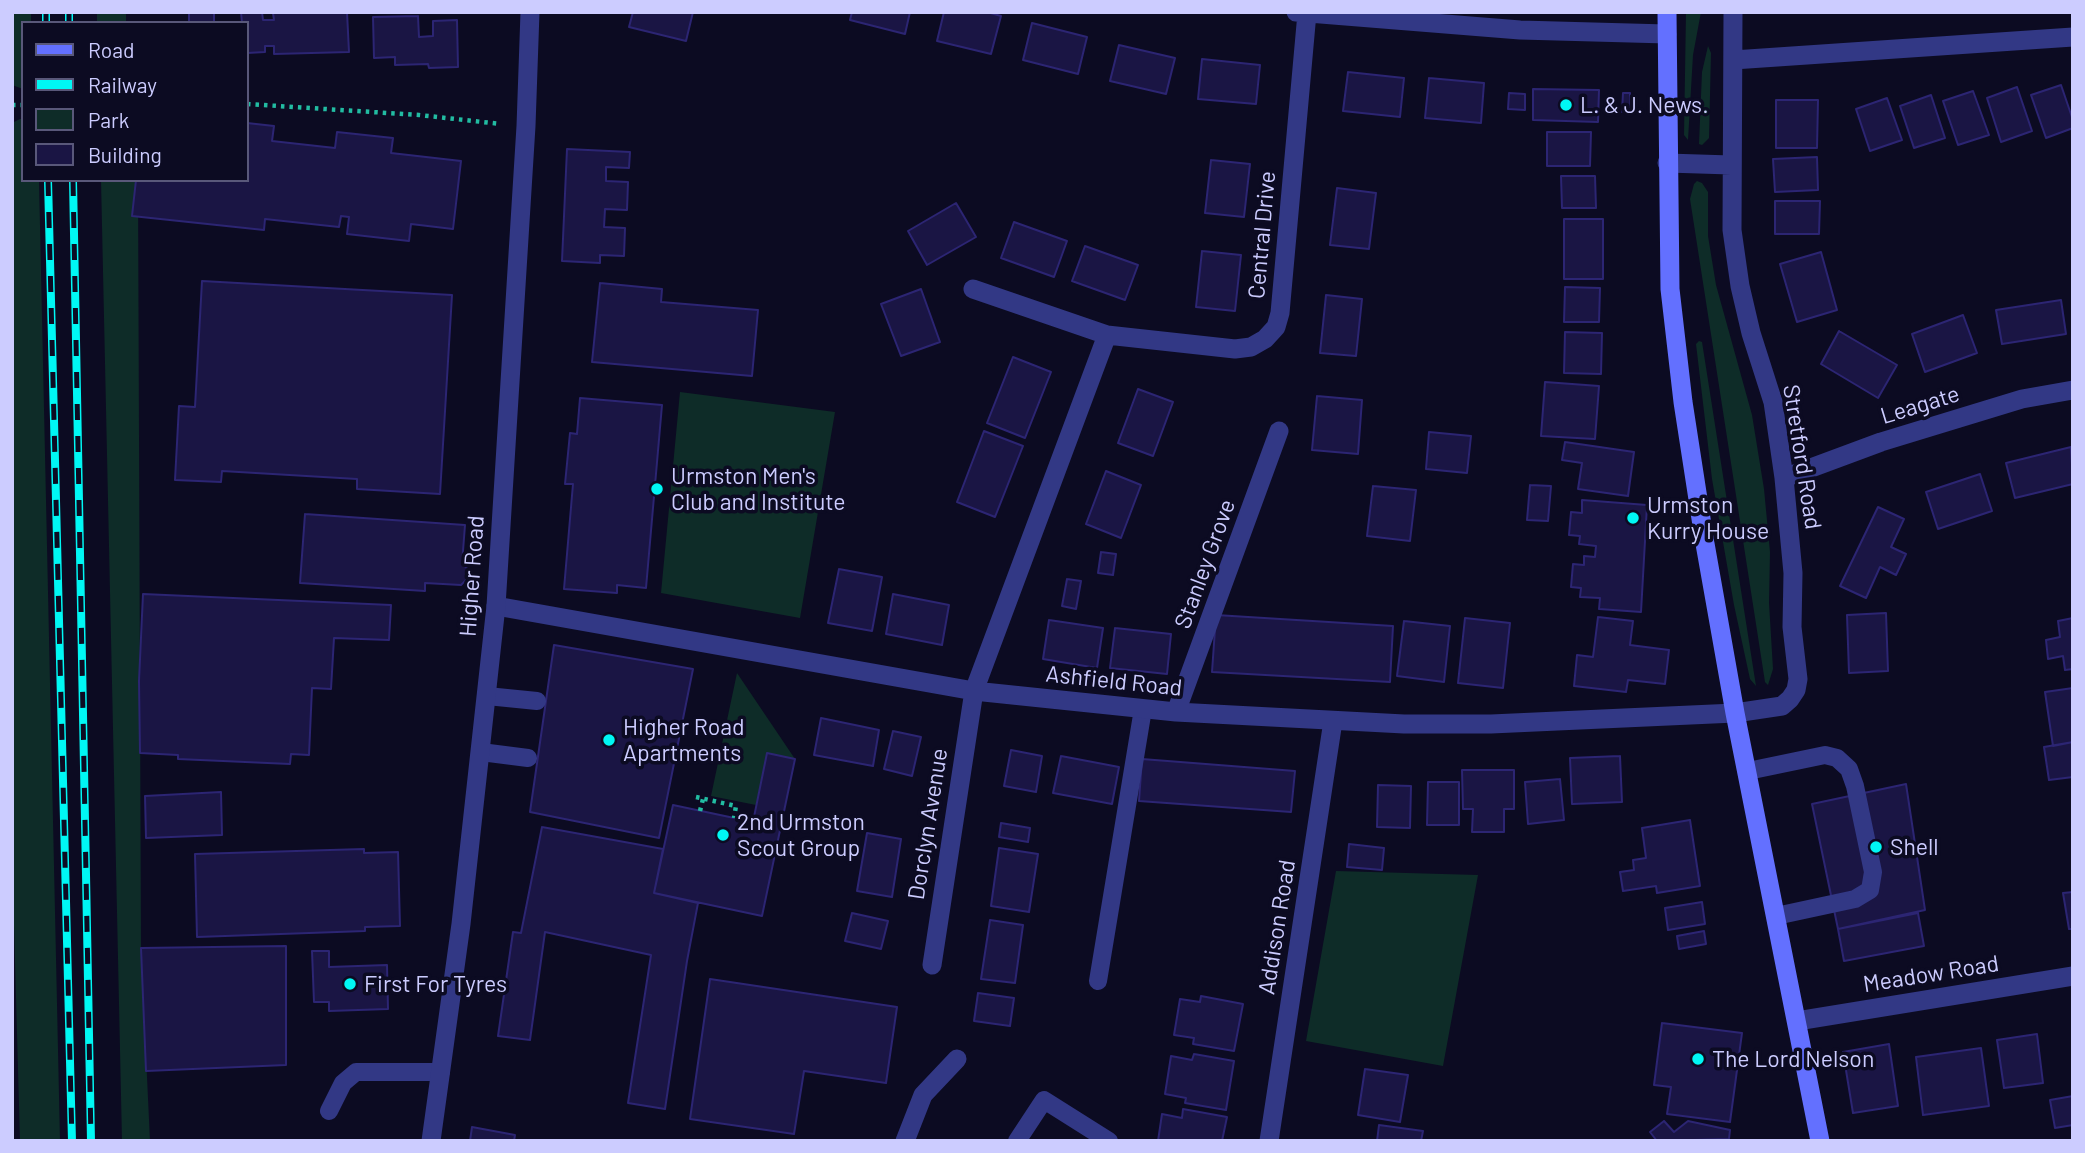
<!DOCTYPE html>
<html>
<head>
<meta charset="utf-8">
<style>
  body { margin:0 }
  #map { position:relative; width:2085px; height:1153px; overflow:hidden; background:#0c0b22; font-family:Barlow,sans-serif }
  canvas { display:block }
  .frame { position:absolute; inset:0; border:14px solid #ccf; pointer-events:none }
  .legend { position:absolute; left:21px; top:21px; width:228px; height:161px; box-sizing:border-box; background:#0c0b22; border:2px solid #59587a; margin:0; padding:9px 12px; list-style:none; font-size:21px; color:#ccf }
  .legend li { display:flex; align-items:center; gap:14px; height:35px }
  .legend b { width:35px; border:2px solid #59587a }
</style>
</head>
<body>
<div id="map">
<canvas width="2085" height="1153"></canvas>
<div class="frame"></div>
<ul class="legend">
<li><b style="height:9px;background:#6370ff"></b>Road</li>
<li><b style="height:9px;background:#00f7f4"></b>Railway</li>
<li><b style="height:19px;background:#0e2c28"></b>Park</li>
<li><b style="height:19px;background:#1a1544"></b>Building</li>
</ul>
</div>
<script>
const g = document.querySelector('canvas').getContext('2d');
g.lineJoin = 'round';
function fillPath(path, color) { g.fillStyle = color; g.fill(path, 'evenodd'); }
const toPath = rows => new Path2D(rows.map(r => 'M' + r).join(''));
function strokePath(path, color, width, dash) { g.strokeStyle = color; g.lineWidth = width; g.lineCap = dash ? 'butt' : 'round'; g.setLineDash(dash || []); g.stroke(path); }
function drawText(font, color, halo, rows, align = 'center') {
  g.font = font + ' Barlow,sans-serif'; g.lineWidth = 7; g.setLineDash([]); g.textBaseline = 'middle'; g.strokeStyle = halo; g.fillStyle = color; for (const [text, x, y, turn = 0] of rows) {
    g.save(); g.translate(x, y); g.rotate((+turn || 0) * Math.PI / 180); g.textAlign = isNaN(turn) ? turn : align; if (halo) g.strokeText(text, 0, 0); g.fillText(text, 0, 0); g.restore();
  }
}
fillPath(toPath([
  [12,12,31,12,31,23,23,23,23,89,12,85],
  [97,12,126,12,126,23,97,23],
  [1686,12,1701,12,1693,55,1688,140,1684,135],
  [1708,46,1711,53,1709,138,1702,145,1699,144,1702,72],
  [20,119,23,119,23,180,39,180,60,1141,20,1141,12,854,12,123],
  [101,180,138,180,141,948,150,1141,122,1141],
  [1697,181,1702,183,1708,192,1708,236,1716,285,1752,415,1764,489,1770,552,1769,603,1773,669,1768,685,1765,682,1690,199,1694,184],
  [1699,341,1702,342,1756,686,1750,679,1734,605,1712,479,1696,344],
  [680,392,835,412,800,618,661,593],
  [737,673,795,759,767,753,756,805,711,796],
  [1336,871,1478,875,1443,1066,1306,1041]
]), '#0e2c28');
const building = toPath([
  [189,12,214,12,214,23,189,23,189,12],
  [241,12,262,12,263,20,274,20,273,13,347,12,349,52,274,54,274,46,265,46,265,52,247,53,247,23,242,23,241,12],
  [633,12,693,12,686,41,629,27,633,12],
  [852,12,910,12,905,34,850,20,852,12],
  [944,12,987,12,1001,16,991,54,937,41,944,12],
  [418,16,419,37,433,36,433,21,457,20,458,67,429,68,428,64,395,65,395,57,374,58,373,17,418,16],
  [1032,23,1087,37,1078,74,1023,60,1032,23],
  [1119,45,1175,58,1166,94,1110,81,1119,45],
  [1202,59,1260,65,1256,104,1198,99,1202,59],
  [1348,72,1404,78,1400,117,1343,111,1348,72],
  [1429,78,1484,83,1481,123,1425,118,1429,78],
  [2061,85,2073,120,2073,128,2046,138,2031,95,2061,85],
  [2017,87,2032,131,2001,142,1987,98,2017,87],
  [1533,89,1599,90,1598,122,1533,120,1533,89],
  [1973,91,1989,135,1958,145,1943,101,1973,91],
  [1509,93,1525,94,1525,110,1508,109,1509,93],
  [1623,93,1630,93,1630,112,1622,112,1623,93],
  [1931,95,1945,138,1914,148,1900,106,1931,95],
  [1887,98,1902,140,1870,151,1856,109,1887,98],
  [1776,100,1818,100,1817,148,1776,148,1776,100],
  [247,123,274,126,272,141,335,148,337,132,393,138,391,153,461,161,453,229,411,224,409,241,347,234,349,217,341,216,339,227,265,219,264,230,132,216,136,180,247,180,247,123],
  [1547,132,1591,132,1590,166,1547,166,1547,132],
  [567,149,630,152,629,168,606,167,606,181,628,182,627,210,605,209,604,227,625,228,624,256,600,255,600,263,562,261,567,149],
  [1817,157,1818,190,1775,192,1773,159,1817,157],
  [1211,160,1250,164,1244,217,1205,213,1211,160],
  [1561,176,1595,176,1596,208,1562,208,1561,176],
  [1337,188,1376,193,1369,249,1330,245,1337,188],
  [1775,201,1820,201,1819,234,1775,234,1775,201],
  [956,203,976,237,927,265,908,231,956,203],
  [1564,219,1603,219,1603,279,1564,279,1564,219],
  [1014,222,1067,241,1054,277,1001,258,1014,222],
  [1085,246,1138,265,1125,300,1072,281,1085,246],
  [1202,251,1241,255,1235,311,1196,307,1202,251],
  [1821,252,1837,310,1797,322,1780,264,1821,252],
  [202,281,452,295,440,494,357,489,357,479,222,471,221,482,175,480,179,406,195,407,202,281],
  [600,283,662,289,661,302,758,310,752,376,592,362,600,283],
  [1565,287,1600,288,1599,322,1564,322,1565,287],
  [921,289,940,342,901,356,881,304,921,289],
  [1326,295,1362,299,1356,356,1320,353,1326,295],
  [2061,300,2066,334,2002,344,1996,310,2061,300],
  [1963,315,1977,353,1925,372,1912,334,1963,315],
  [1839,331,1897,365,1878,398,1821,364,1839,331],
  [1565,332,1602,333,1601,374,1564,373,1565,332],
  [1013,357,1051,372,1025,438,987,423,1013,357],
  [1545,382,1599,386,1595,439,1541,436,1545,382],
  [1138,389,1173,402,1153,456,1118,443,1138,389],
  [1317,396,1362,400,1358,454,1312,450,1317,396],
  [580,398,662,405,646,588,617,585,617,593,564,589,573,484,565,484,570,433,577,434,580,398],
  [984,431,1023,446,995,517,957,502,984,431],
  [1429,432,1471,436,1467,473,1426,469,1429,432],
  [1565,442,1634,452,1628,496,1578,489,1582,463,1562,460,1565,442],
  [2071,447,2073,484,2015,498,2006,463,2071,447],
  [1106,471,1141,485,1121,538,1086,524,1106,471],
  [1980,474,1992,511,1938,529,1926,492,1980,474],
  [1530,485,1551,486,1548,521,1527,520,1530,485],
  [1373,486,1416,490,1410,541,1367,536,1373,486],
  [1582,500,1647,505,1641,612,1599,609,1600,598,1580,597,1581,588,1571,587,1573,564,1584,565,1584,556,1595,557,1596,546,1579,544,1580,536,1569,535,1571,512,1582,513,1582,500],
  [1878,507,1904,519,1891,547,1906,554,1896,575,1880,567,1866,598,1840,586,1878,507],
  [305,514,465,525,462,564,468,569,467,579,461,585,425,583,425,591,300,583,305,514],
  [1101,552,1116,554,1113,575,1098,573,1101,552],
  [839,569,882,577,872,631,828,623,839,569],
  [1067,579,1081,581,1076,609,1062,606,1067,579],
  [143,594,391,605,389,640,334,638,331,689,312,688,309,755,291,754,290,764,178,759,178,755,140,753,139,681,143,594],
  [893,594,949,605,942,645,886,634,893,594],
  [1886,613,1888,671,1849,673,1847,615,1886,613],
  [1216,615,1393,626,1390,682,1212,672,1216,615],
  [1598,617,1633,621,1630,645,1669,650,1665,684,1628,680,1626,692,1574,686,1577,655,1593,657,1598,617],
  [1465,618,1510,623,1503,688,1458,683,1465,618],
  [2073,618,2073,669,2065,670,2063,656,2048,659,2046,640,2060,637,2058,621,2073,618],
  [1049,620,1103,628,1097,668,1043,659,1049,620],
  [1404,621,1450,626,1444,682,1397,676,1404,621],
  [1115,628,1171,634,1167,674,1110,668,1115,628],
  [554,645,693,669,659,838,530,812,554,645],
  [2073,688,2073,742,2053,746,2045,692,2073,688],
  [821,718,879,730,873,766,814,755,821,718],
  [893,731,921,737,912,776,884,769,893,731],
  [2073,742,2073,777,2049,780,2044,747,2073,742],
  [1011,750,1042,756,1036,792,1004,786,1011,750],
  [767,753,795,759,762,916,654,893,673,805,753,822,767,753],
  [1061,756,1119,767,1112,804,1053,793,1061,756],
  [1620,756,1622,802,1572,804,1570,758,1620,756],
  [1142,759,1295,771,1291,812,1139,801,1142,759],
  [1462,770,1514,770,1514,809,1504,809,1504,832,1472,832,1473,809,1463,809,1462,770],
  [1560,779,1564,820,1528,824,1525,782,1560,779],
  [1428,782,1459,782,1459,825,1427,825,1428,782],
  [1906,784,1925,910,1838,929,1812,804,1906,784],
  [1378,785,1411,786,1410,828,1377,827,1378,785],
  [221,792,222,835,146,838,145,796,221,792],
  [1690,820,1700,886,1657,893,1656,886,1623,891,1620,872,1634,870,1633,860,1646,858,1642,828,1690,820],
  [1001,823,1030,828,1028,842,999,837,1001,823],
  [542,827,663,849,654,893,698,903,687,961,665,1109,628,1103,651,955,545,932,530,1040,498,1036,513,932,521,933,542,827],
  [867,833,901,839,892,897,857,891,867,833],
  [1349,844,1384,848,1382,870,1347,867,1349,844],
  [999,848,1038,854,1029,912,991,906,999,848],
  [364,849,364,853,398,852,400,926,365,927,365,931,197,937,195,854,364,849],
  [2073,892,2073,929,2069,929,2063,893,2073,892],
  [1702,902,1705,924,1668,930,1665,908,1702,902],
  [852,913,888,921,881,949,845,941,852,913],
  [1918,913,1924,946,1844,961,1838,929,1918,913],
  [990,920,1023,925,1015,983,981,979,990,920],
  [1704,931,1706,944,1679,949,1677,936,1704,931],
  [286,946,286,1065,146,1071,141,948,286,946],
  [312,951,329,951,329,967,387,965,388,1009,329,1011,329,1002,314,1002,312,951],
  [710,979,897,1007,886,1083,804,1071,794,1134,690,1119,710,979],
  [978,993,1014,998,1010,1026,974,1021,978,993],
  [1201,996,1243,1004,1234,1051,1193,1044,1194,1038,1174,1035,1180,999,1200,1002,1201,996],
  [1662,1023,1742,1033,1730,1122,1667,1114,1671,1087,1654,1085,1662,1023],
  [2037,1034,2043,1083,2004,1088,1997,1040,2037,1034],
  [1889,1044,1898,1106,1853,1113,1843,1052,1889,1044],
  [1981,1048,1989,1106,1923,1115,1916,1057,1981,1048],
  [1194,1054,1234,1061,1226,1110,1185,1103,1186,1098,1165,1094,1171,1056,1192,1060,1194,1054],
  [1365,1069,1408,1075,1400,1122,1358,1115,1365,1069],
  [2073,1096,2073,1125,2055,1128,2050,1100,2073,1096],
  [1183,1109,1227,1117,1222,1141,1158,1141,1162,1114,1182,1118,1183,1109],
  [1664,1121,1674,1132,1688,1121,1730,1130,1729,1139,1657,1141,1650,1132,1664,1121],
  [1379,1125,1423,1131,1421,1141,1377,1141,1379,1125],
  [472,1127,515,1135,514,1141,470,1141,472,1127]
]);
fillPath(building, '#1a1544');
strokePath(building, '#2c2573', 2);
strokePath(toPath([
  [247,104,419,115,501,124],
  [12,105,23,105],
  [696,797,736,806,734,818],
  [700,811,703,799]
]), '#22bca2', 4.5, [3.5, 5]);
strokePath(toPath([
  [487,696,537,701],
  [481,752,528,758],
  [1748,771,1825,755,1837,758,1849,769,1855,786,1873,872,1870,890,1855,899,1776,916],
  [1098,981,1143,709],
  [329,1111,343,1083,356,1072,441,1072],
  [1017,1141,1044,1100,1109,1141]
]), '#323885', 18);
strokePath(toPath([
  [1296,12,1520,30,1667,34],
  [1733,60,2073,37],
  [1667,163,1731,165],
  [973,289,1107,335,1235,349,1251,347,1265,339,1276,327,1280,313,1307,13],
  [1784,478,1881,442,2022,399,2073,390],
  [496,606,974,691,1176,712,1404,724,1491,724,1735,713,1782,706,1790,699,1796,690,1798,679,1792,627,1793,573,1784,478,1773,402,1751,333,1740,286,1732,230,1733,12],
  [1176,712,1279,431],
  [932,965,974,691,1107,335],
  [1797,1021,2073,976],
  [905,1141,923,1095,957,1059],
  [1269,1141,1333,721]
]), '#323885', 19);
strokePath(toPath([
  [431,1141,461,924,496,606,526,126,530,12]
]), '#323885', 19);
strokePath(toPath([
  [1667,12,1670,289,1683,402,1704,538,1735,713,1820,1141]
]), '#6370ff', 19);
const rail = toPath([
  [46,12,46,23],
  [69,12,69,23],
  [48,180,72,1141],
  [73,180,91,1141]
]);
strokePath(rail, '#00f7f4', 8);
strokePath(rail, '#0c0b22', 5, [16]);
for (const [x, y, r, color] of [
  [1566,105,7,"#00f7f4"],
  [657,489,7,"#00f7f4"],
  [1633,518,7,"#00f7f4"],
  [609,740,7,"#00f7f4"],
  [723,835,7,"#00f7f4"],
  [1876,847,7,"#00f7f4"],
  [350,984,7,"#00f7f4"],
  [1698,1059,7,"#00f7f4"]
]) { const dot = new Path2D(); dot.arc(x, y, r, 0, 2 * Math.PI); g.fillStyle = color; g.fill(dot); strokePath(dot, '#0c0b22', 2.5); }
drawText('23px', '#ccf', '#0c0b22', [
  ["L. & J. News.",1580,105],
  ["Urmston Men's",671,476],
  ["Club and Institute",671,502],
  ["Urmston",1647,505],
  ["Kurry House",1647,531],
  ["Higher Road",623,727],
  ["Apartments",623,753],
  ["2nd Urmston",737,822],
  ["Scout Group",737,848],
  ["Shell",1890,847],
  ["First For Tyres",364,984],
  ["The Lord Nelson",1712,1059]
], 'left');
drawText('23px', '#ccf', '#0c0b22', [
  ["Central Drive",1262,235,-85],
  ["Leagate",1920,405,-17],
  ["Stretford Road",1802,457,81],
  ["Stanley Grove",1205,564,-70],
  ["Higher Road",472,576,-86],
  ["Ashfield Road",1114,681,6],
  ["Dorclyn Avenue",928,824,-81],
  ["Addison Road",1277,927,-81],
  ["Meadow Road",1931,974,-9]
]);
</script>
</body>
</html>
